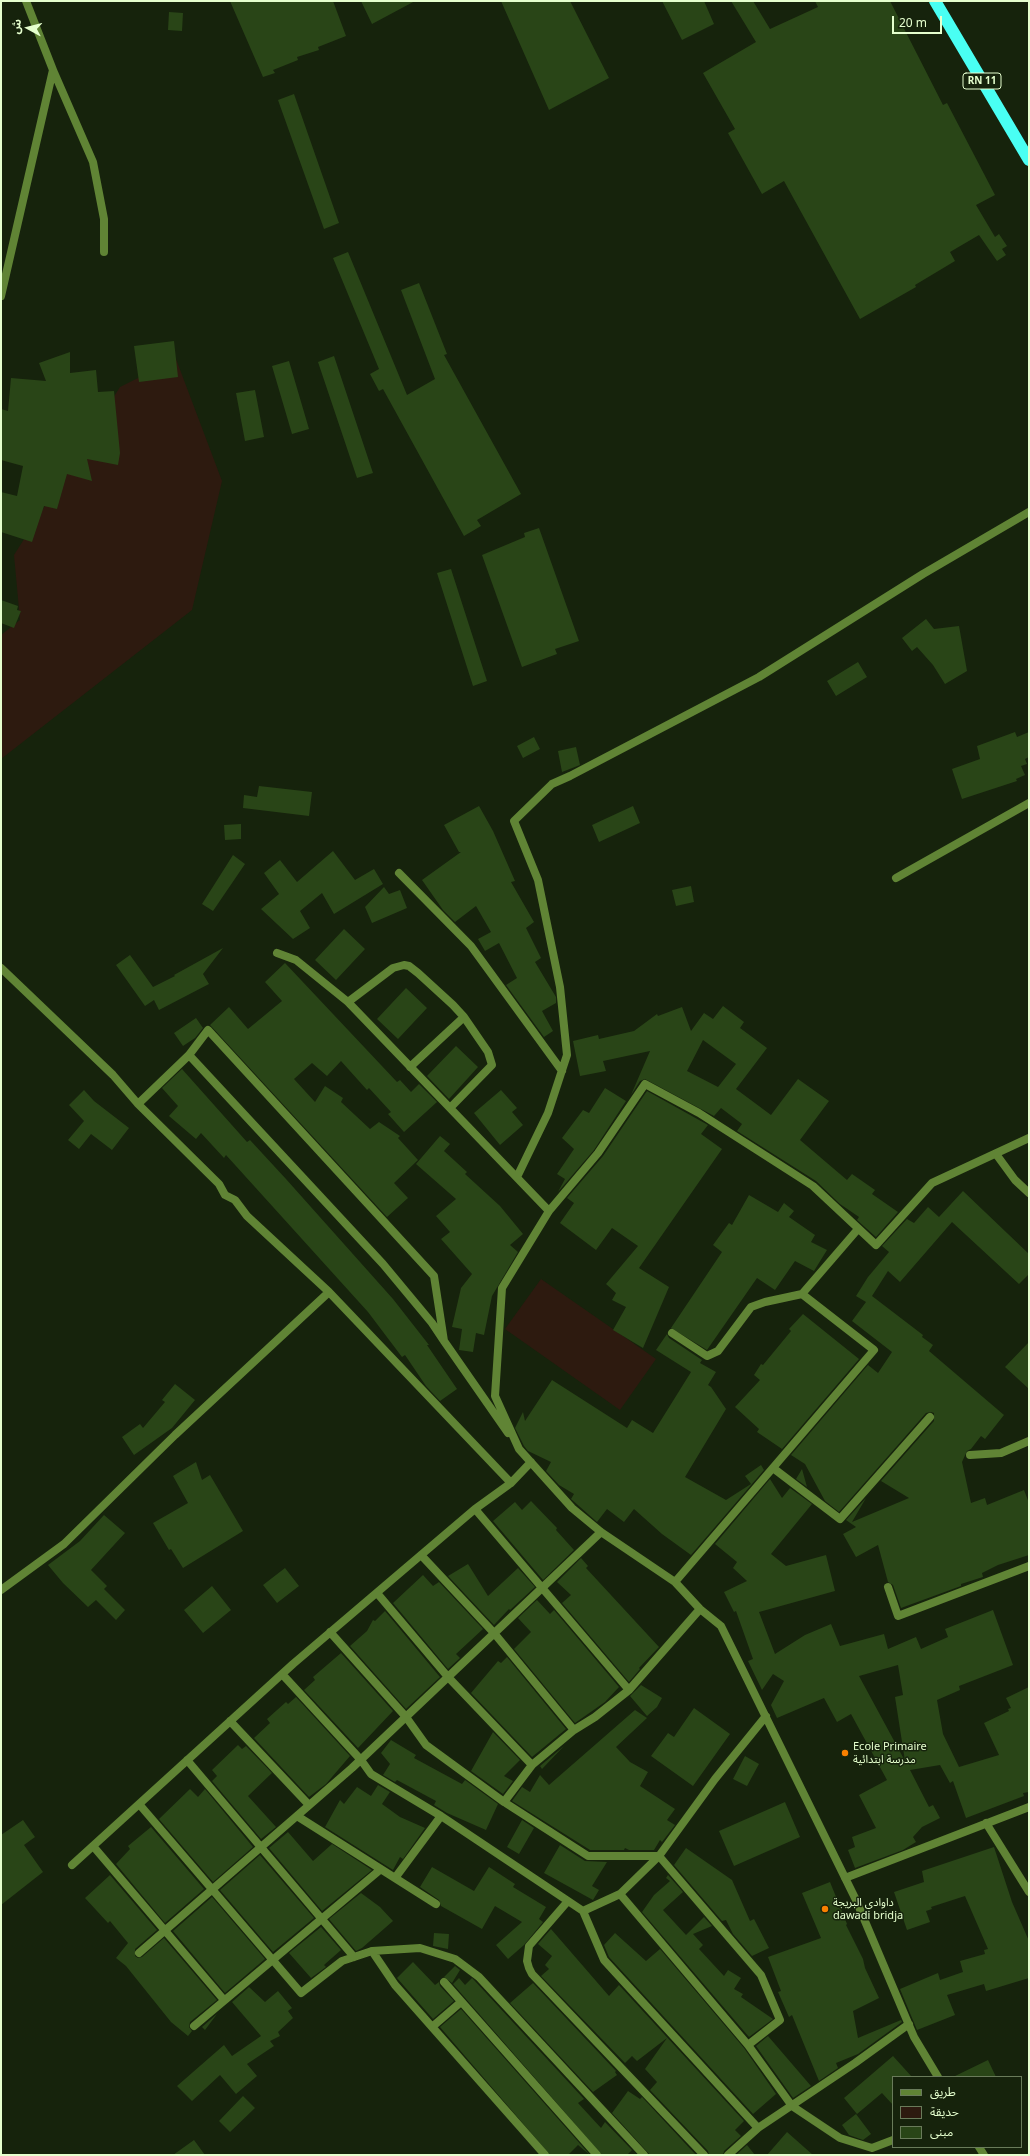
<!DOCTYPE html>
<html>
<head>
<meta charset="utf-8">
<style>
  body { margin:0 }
  #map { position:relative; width:1030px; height:2156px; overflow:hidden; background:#16230c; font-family:"Noto Sans","Noto Sans Arabic",sans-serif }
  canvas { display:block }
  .frame { position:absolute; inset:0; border:2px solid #e5ffce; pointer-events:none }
  .legend { position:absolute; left:892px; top:2076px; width:130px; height:72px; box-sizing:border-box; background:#16230c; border:1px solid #697b5a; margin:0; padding:5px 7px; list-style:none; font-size:12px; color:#e5ffce }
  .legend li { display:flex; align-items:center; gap:8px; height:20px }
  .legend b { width:20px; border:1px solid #697b5a }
  .north { position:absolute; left:8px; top:8px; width:40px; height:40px; -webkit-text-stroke:3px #16230c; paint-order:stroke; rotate:277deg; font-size:11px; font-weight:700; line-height:16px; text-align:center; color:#e5ffce }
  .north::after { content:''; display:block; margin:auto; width:14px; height:18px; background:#e5ffce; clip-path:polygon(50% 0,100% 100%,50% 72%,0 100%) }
  .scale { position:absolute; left:892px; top:16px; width:50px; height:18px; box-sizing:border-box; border:2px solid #e5ffce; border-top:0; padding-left:5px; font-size:12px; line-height:14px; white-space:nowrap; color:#e5ffce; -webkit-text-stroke:3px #16230c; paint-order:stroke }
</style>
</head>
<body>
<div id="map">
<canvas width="1030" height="2156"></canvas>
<div class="frame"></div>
<ul class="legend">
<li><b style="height:5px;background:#608435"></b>طريق</li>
<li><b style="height:11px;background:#2d1a0f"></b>حديقة</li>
<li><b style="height:11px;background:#294517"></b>مبنى</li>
</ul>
<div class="north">ش</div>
<div class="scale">20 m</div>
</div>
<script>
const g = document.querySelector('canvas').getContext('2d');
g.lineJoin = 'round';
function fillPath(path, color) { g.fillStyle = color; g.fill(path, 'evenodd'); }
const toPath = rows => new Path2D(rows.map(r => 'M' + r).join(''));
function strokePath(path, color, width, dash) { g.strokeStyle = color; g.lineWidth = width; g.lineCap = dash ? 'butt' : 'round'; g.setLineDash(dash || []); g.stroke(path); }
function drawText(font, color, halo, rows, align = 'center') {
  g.font = font + ' "Noto Sans","Noto Sans Arabic",sans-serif'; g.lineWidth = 3; g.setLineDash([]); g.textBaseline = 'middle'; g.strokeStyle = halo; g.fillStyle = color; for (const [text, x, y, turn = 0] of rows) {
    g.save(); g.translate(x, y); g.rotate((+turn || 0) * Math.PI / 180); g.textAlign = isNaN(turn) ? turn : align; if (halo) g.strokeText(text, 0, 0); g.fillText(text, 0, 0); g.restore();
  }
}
fillPath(toPath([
  [176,359,222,481,192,610,1,759,1,635,20,620,14,555,120,387],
  [541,1279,656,1359,620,1410,505,1329]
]), '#2d1a0f');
fillPath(toPath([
  [230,1,333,1,346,36,318,47,319,50,297,57,298,60,273,70,275,73,263,77],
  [361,1,415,1,372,24],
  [501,1,570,1,609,78,549,110],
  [662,1,704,1,714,24,682,40],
  [731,1,753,1,770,29,818,7,815,1,890,1,943,105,947,103,995,195,976,205,995,237,999,234,1007,246,1002,249,1006,255,997,261,979,235,950,252,955,261,915,285,916,287,860,319,784,181,762,194,728,133,735,129,703,73,756,42],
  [169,12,183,13,182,31,168,30],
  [294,94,339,223,324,229,278,100],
  [348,252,407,395,435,379,401,290,419,283,447,354,444,355,521,494,477,520,481,526,464,536,383,389,379,391,370,374,379,369,333,258],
  [174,341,178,377,139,382,134,346],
  [70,352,70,373,96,370,98,392,114,391,120,453,118,465,87,459,92,481,67,474,57,509,44,506,32,542,1,532,1,492,17,496,23,466,1,460,1,409,8,411,11,378,46,381,39,363],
  [334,356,373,473,357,478,318,362],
  [289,361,309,429,292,434,272,366],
  [255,390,264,437,245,441,236,393],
  [539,528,579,641,555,649,557,654,522,667,482,555,525,537,524,533],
  [451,569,487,681,473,686,437,573],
  [1,600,18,606,17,610,21,611,14,628,1,623],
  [926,619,934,629,959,626,967,671,945,684,933,665,917,647,912,651,902,638],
  [858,662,867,677,836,696,827,681],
  [1015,732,1017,737,1029,732,1029,757,1025,759,1027,764,1021,766,1025,775,1016,779,1017,781,962,799,952,769,980,759,977,746],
  [534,737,540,749,523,758,517,746],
  [576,747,580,765,562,772,558,751],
  [259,786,312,792,309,816,243,808,244,795,257,797],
  [479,806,493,831,515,881,511,882,534,922,526,928,541,958,535,962,556,997,556,1003,542,1011,553,1031,544,1037,506,985,517,978,499,943,485,951,478,939,491,932,476,906,455,922,443,910,422,880,461,852,459,852,444,825],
  [633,806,640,823,599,842,592,825],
  [241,824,241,839,225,840,224,825],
  [333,851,355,880,374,869,383,884,334,914,322,893,300,911,310,928,293,939,261,909,279,894,264,873,280,860,297,882],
  [233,855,245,864,213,911,202,904],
  [691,886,694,902,676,906,672,890],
  [384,887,389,894,400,890,407,908,372,923,365,907],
  [344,929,365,949,336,980,315,960],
  [223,948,203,974,209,984,159,1010,154,1000,145,1006,116,965,130,955,153,987,175,976,174,975],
  [285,963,397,1082,400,1080,411,1092,419,1084,437,1102,404,1132,388,1114,391,1112,369,1088,367,1090,341,1061,327,1076,312,1063,294,1079,315,1102,325,1086,343,1098,341,1102,370,1129,379,1122,400,1136,398,1138,418,1160,394,1183,408,1198,387,1217,210,1025,229,1007,248,1029,282,1001,265,982],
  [406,988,427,1008,398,1039,377,1019],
  [723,1006,744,1022,740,1028,767,1048,736,1089,771,1115,798,1079,829,1101,800,1140,847,1180,852,1174,875,1190,872,1194,898,1212,876,1237,857,1220,859,1217,840,1204,816,1181,737,1131,742,1124,721,1108,714,1116,645,1079,640,1081,631,1095,650,1051,603,1061,606,1071,580,1076,573,1041,598,1035,599,1039,634,1031,657,1014,658,1016,682,1007,691,1031,704,1013,713,1019],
  [703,1040,736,1064,718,1087,687,1071],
  [196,1018,203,1028,195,1038,183,1046,174,1033],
  [456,1046,478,1067,449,1099,427,1076],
  [182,1069,247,1142,250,1140,286,1179,393,1299,429,1345,427,1345,457,1389,440,1401,426,1386,405,1355,402,1357,368,1312,226,1155,224,1158,201,1133,196,1139,169,1116,178,1106,162,1088],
  [605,1088,626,1101,594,1150,558,1192,565,1179,557,1174,574,1149,562,1138,583,1110,589,1113],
  [84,1090,94,1101,129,1128,112,1150,91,1134,79,1149,68,1140,84,1121,69,1105],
  [501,1090,517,1108,512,1112,523,1125,500,1145,474,1113],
  [647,1091,708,1125,701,1134,722,1149,639,1268,669,1287,643,1348,613,1330,626,1307,612,1300,616,1293,606,1284,638,1246,612,1228,596,1250,560,1223,574,1203,567,1198,603,1156],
  [440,1136,450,1144,444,1151,467,1172,465,1174,500,1206,523,1234,510,1245,518,1252,492,1296,484,1335,476,1333,473,1352,459,1350,462,1329,452,1327,461,1288,472,1274,441,1239,450,1232,436,1216,456,1199,416,1164],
  [963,1191,1029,1254,1029,1274,1019,1284,952,1222,900,1282,888,1271,872,1296,923,1335,922,1337,933,1345,929,1351,1004,1415,985,1439,981,1436,971,1449,967,1451,962,1462,971,1503,985,1498,987,1505,1024,1490,1029,1503,1029,1555,998,1565,982,1573,983,1577,961,1584,961,1586,901,1608,893,1585,888,1582,878,1545,856,1557,843,1534,856,1527,846,1520,866,1498,852,1522,909,1498,881,1481,934,1421,934,1413,931,1412,926,1413,839,1512,825,1501,805,1464,791,1455,868,1365,878,1373,892,1352,852,1321,866,1302,856,1296,868,1277,889,1252,882,1246,907,1219,914,1223,928,1207,939,1217],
  [749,1195,778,1212,784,1203,794,1211,789,1217,815,1235,811,1242,827,1250,814,1271,795,1261,775,1290,757,1278,707,1350,671,1328,722,1252,713,1245,729,1223,732,1225],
  [803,1314,859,1359,782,1449,757,1432,759,1429,735,1407,760,1380,754,1375,761,1364,763,1365,791,1331,789,1329],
  [667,1334,669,1338,702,1360,700,1363,716,1372,708,1385,711,1387,726,1409,685,1477,726,1500,751,1484,745,1476,761,1465,764,1470,691,1555,662,1534,634,1509,624,1522,607,1509,597,1522,571,1499,574,1494,559,1485,546,1471,551,1462,528,1451,524,1446,515,1428,523,1412,525,1421,552,1380,627,1428,632,1420,653,1433,691,1372,656,1350],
  [1029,1342,1029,1389,1005,1367],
  [175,1384,195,1400,172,1428,134,1455,122,1437,140,1424,143,1428,165,1402,162,1400],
  [196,1462,202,1480,210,1475,243,1531,183,1568,171,1549,169,1550,153,1523,188,1503,173,1476],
  [802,1469,807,1487,796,1479],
  [770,1479,782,1498,790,1488,812,1504,771,1554,786,1566,826,1555,835,1591,759,1612,775,1654,805,1635,831,1624,840,1646,884,1634,888,1649,916,1637,921,1649,948,1637,945,1629,993,1610,1013,1665,959,1686,960,1690,937,1700,943,1734,959,1767,999,1755,984,1723,1009,1711,1008,1709,1011,1708,1006,1698,1029,1687,1029,1792,1023,1793,1024,1796,966,1818,953,1781,950,1783,940,1765,910,1770,929,1807,933,1805,940,1818,922,1827,913,1837,916,1842,903,1850,855,1868,848,1850,855,1847,852,1837,876,1828,859,1795,887,1780,851,1714,837,1722,824,1698,777,1718,771,1705,784,1681,773,1674,762,1690,748,1661,753,1659,736,1611,734,1612,724,1592,747,1581,733,1568,737,1562,715,1544],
  [898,1665,903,1695,895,1697,905,1761,859,1676],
  [531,1501,557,1528,556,1530,574,1550,543,1580,493,1521,515,1502,522,1510],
  [104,1515,125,1533,91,1570,107,1586,104,1589,125,1610,116,1620,96,1600,88,1607,63,1583,48,1565,80,1541],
  [581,1558,588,1566,586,1568,659,1647,639,1668,640,1669,629,1682,562,1603,571,1595,557,1582],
  [468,1564,488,1596,518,1568,535,1587,510,1610,509,1609,494,1625,448,1576],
  [285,1568,299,1586,277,1603,263,1585],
  [423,1575,433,1586,439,1582,483,1629,456,1654,460,1658,448,1669,393,1603],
  [212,1586,231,1610,203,1633,184,1610],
  [537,1600,550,1614,554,1610,619,1687,605,1702,575,1723,514,1649,531,1632,518,1618],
  [385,1611,440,1677,406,1709,350,1646,367,1631,373,1620,375,1621],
  [341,1653,393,1711,358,1748,304,1690,315,1680,313,1677],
  [507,1657,566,1729,532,1757,471,1693,498,1661,501,1663],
  [641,1685,662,1698,657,1707,647,1716,630,1696],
  [296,1697,350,1756,326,1784,309,1797,254,1738,270,1723,267,1719,286,1702,288,1704],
  [694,1708,730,1734,693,1786,651,1756,668,1733,674,1737],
  [635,1710,647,1718,616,1747,630,1762,648,1772,640,1786,675,1809,667,1820,675,1825,662,1842,660,1840,654,1850,629,1850,625,1848,624,1850,590,1850,512,1801,522,1787,530,1792,540,1775,549,1785],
  [493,1732,520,1760,504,1776,513,1781,503,1794,471,1771],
  [391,1740,416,1755,414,1758,462,1784,465,1780,498,1804,486,1830,447,1813,434,1805,436,1801,397,1780,395,1782,383,1775,390,1764,381,1753],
  [238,1745,242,1749,246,1746,272,1773,248,1796,276,1827,261,1839,212,1781,217,1776,212,1770],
  [564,1746,542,1769,540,1766],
  [745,1756,759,1764,747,1786,733,1779],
  [378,1785,390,1792,382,1804,400,1817,425,1828,403,1859,400,1857,393,1870,325,1827,340,1800,344,1804,357,1787,371,1796],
  [190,1789,198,1797,205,1789,253,1847,213,1882,159,1819],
  [785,1802,800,1837,734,1866,719,1831],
  [23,1820,35,1837,24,1845,43,1872,1,1905,1,1835],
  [522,1820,534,1828,519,1854,507,1847],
  [151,1827,204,1889,165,1923,116,1864,130,1849,128,1846],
  [288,1832,313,1861,332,1844,372,1870,322,1911,269,1848],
  [560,1845,585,1861,607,1862,592,1886,599,1890,593,1900,544,1873],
  [994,1847,1012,1902,1029,1941,1029,1978,986,1991,984,1984,947,1995,955,2015,917,2030,900,1989,938,1973,940,1980,963,1972,960,1961,985,1954,984,1950,988,1949,965,1896,931,1907,932,1909,926,1911,930,1922,907,1930,894,1892,924,1882,922,1871],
  [686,1848,732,1880,750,1921,754,1919,769,1948,752,1956,733,1934,726,1920,722,1921,674,1865],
  [260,1855,314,1918,273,1952,220,1890],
  [432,1867,474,1891,489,1867,515,1884,513,1887,546,1907,539,1919,543,1922,524,1945,508,1959,496,1945,522,1922,495,1906,482,1929,441,1906,439,1900,420,1887],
  [110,1875,157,1930,135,1949,135,1956,138,1958,142,1957,164,1938,217,2000,190,2022,189,2027,192,2031,188,2036,171,2022,126,1966,116,1958,128,1943,110,1921,108,1923,85,1898],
  [668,1875,683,1892,663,1910,686,1935,704,1917,712,1926,693,1934,703,1945,699,1949,724,1976,728,1970,741,1978,734,1989,743,1994,741,1997,773,2019,749,2037,642,1912,654,1895,670,1881,666,1878],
  [830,1882,847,1924,846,1925,863,1959,865,1968,879,1998,853,2011,858,2038,901,2020,902,2022,858,2054,836,2063,838,2068,819,2081,792,2015,789,2017,778,1992,781,1991,768,1957,821,1938,802,1893],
  [361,1893,380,1907,393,1921,362,1948,356,1951,329,1919],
  [212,1897,265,1959,225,1993,173,1931],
  [321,1927,341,1950,324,1965,326,1967,311,1978,289,1953],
  [551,1929,609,1996,619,1985,744,2121,735,2130,741,2136,724,2151,723,2155,709,2155,708,2151,650,2090,657,2082,645,2069,667,2038,637,2061,632,2056,625,2063,541,1976,549,1969,545,1965,552,1956,538,1944],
  [434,1933,449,1934,448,1949,433,1946],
  [615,1933,646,1961,660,1949,744,2048,776,2094,753,2114,609,1957,604,1945],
  [413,1962,435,1985,439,1982,440,1986,454,2001,433,2019,397,1978],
  [455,1966,460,1970,452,1983,444,1977],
  [459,1978,465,1985,472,1978,474,1980,584,2099,578,2103,601,2128,605,2122,632,2150,627,2155,602,2155,453,1984],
  [533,1983,616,2071,615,2072,617,2075,593,2092,510,2003],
  [249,1987,265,2002,278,1991,292,2008,288,2011,293,2018,278,2032,280,2036,270,2041,274,2046,247,2064,257,2076,236,2094,220,2075,192,2101,177,2086,224,2045,232,2056,261,2036,232,2002],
  [461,2009,590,2155,578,2145,568,2155,550,2155,440,2027],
  [217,2014,205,2030,202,2027],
  [768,2036,811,2086,793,2098,756,2046],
  [893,2056,912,2077,893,2077,893,2105,882,2093,857,2114,844,2098],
  [988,2060,996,2077,953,2077],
  [628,2091,640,2099,642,2097,696,2155,650,2155,612,2113],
  [243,2096,255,2108,230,2132,219,2121],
  [856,2114,871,2134,863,2140,849,2135,842,2125],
  [787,2132,813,2155,767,2155],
  [194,2140,205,2155,173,2155],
  [747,2145,755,2155,736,2155]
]), '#294517');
strokePath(toPath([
  [53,70,93,162,104,219,104,252],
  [1,296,53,70,26,1],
  [399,873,471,946,562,1071],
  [896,878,1029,803],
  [277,953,296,960,348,1002,549,1211],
  [1,968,113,1075,138,1104,219,1184,225,1195,235,1200,247,1216,329,1292,511,1483],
  [348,1002,393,968,404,965,409,966,418,973,453,1005,464,1017,410,1067],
  [138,1104,189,1055],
  [450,1108,492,1065,488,1052,464,1017],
  [996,1154,1015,1180,1029,1193],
  [517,1177,548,1113,567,1055,560,987,538,880,514,821,552,784,570,776,759,677,923,574,1029,512],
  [672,1333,707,1356,718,1351,751,1307,765,1302,802,1294],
  [444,1341,434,1276,208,1030,189,1055,383,1264,432,1323,444,1341,508,1433],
  [970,1455,1001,1453,1029,1441],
  [773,1468,840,1519,930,1417],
  [475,1509,629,1690],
  [421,1555,494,1633,574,1730],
  [675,1582,874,1350,802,1294,858,1229],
  [888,1587,898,1616,1029,1566],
  [1,1590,64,1544,175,1435,329,1292],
  [377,1593,448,1677,532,1765,574,1730,595,1717,629,1690,700,1609],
  [330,1632,406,1717,426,1745,504,1802,588,1856,659,1856,761,1975,780,2020,748,2045],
  [282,1674,361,1760,371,1774,441,1816,583,1911,604,1960,758,2128],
  [230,1721,309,1805],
  [187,1760,354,1957],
  [504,1802,532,1765],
  [139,1804,301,1993,342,1961,372,1951,395,1985,545,2155],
  [297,1816,436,1904],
  [986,1823,1029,1892],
  [93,1846,224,2000],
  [72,1865,293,1664,475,1509,511,1483,531,1462],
  [395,1878,441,1816],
  [845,1878,1029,1807],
  [620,1894,748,2045,792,2106,840,2138,872,2148,893,2140],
  [568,1901,529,1946,527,1961,529,1968,532,1974,704,2155],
  [583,1911,620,1894,659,1856,715,1779,766,1716],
  [372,1951,420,1948,455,1959,479,1977,644,2155],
  [139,1953,352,1768,601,1532],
  [444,1982,597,2155],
  [194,2026,381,1869],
  [432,2027,461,2002],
  [938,2077,914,2037,856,1900,721,1626,700,1609,675,1582,601,1532,572,1508,519,1449,495,1396,502,1288,549,1211,598,1153,645,1084,699,1113,813,1186,876,1245,932,1183,1029,1138],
  [979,2147,984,2155],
  [728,2155,758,2128,855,2063,909,2024]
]), '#608435', 8);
strokePath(toPath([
  [935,1,1029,160]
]), '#49fff3', 12);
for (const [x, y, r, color] of [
  [845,1753,4,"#f98000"],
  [825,1909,4,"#f98000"]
]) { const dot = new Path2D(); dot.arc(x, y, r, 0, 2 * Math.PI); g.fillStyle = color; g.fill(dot); strokePath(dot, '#16230c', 1.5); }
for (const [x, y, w] of [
  [982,81,38]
]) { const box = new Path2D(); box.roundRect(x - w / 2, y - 8, w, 16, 3); g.fillStyle = '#16230c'; g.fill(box); strokePath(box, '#e5ffce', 1); }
drawText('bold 10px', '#e5ffce', null, [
  ["RN 11",982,81]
]);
drawText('11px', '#e5ffce', '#16230c', [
  ["Ecole Primaire",853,1747],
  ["مدرسة ابتدائية",853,1760],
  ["داوادي البريجة",833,1903],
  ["dawadi bridja",833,1916]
], 'left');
</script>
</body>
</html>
